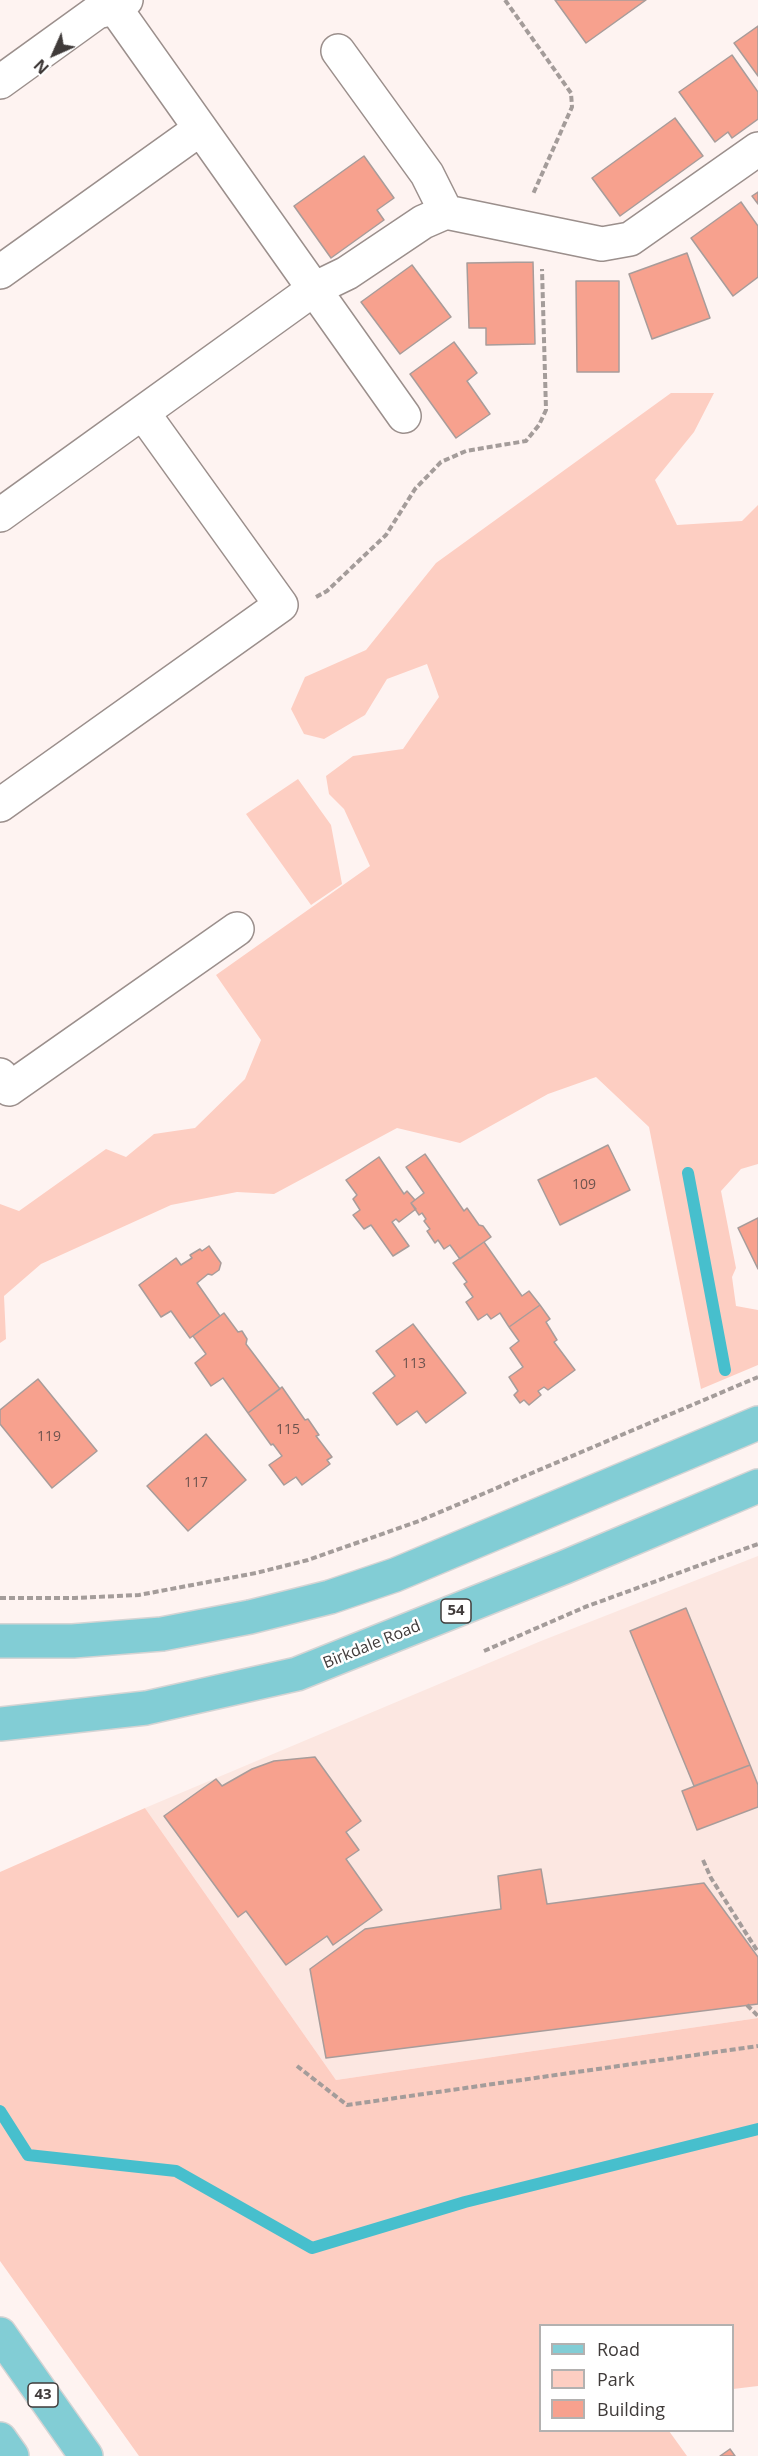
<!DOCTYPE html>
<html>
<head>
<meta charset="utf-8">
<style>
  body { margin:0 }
  #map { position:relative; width:758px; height:2456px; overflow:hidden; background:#fef3f1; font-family:"Open Sans",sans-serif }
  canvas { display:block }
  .legend { position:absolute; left:539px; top:2324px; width:195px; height:108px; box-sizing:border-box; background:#fff; border:2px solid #b3b1b0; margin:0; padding:8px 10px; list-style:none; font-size:18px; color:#403b3a }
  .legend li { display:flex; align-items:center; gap:12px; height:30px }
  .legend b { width:30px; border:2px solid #b3b1b0 }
  .north { position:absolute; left:24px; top:24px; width:60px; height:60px; -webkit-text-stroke:4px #fff; paint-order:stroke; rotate:225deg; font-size:16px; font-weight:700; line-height:24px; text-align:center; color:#403b3a }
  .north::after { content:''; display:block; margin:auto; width:21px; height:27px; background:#403b3a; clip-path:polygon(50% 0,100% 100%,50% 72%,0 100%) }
</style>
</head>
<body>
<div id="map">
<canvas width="758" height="2456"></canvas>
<ul class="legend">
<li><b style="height:8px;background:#82cdd5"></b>Road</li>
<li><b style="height:16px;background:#fdcec2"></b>Park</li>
<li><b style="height:16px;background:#f7a18e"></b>Building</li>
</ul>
<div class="north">N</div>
</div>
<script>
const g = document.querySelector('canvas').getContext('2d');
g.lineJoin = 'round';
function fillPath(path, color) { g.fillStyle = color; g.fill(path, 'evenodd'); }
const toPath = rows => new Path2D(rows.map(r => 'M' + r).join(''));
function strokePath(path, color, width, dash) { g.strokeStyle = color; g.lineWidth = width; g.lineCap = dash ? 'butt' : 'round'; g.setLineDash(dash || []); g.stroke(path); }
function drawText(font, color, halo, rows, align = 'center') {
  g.font = font + ' "Open Sans",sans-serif'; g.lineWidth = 5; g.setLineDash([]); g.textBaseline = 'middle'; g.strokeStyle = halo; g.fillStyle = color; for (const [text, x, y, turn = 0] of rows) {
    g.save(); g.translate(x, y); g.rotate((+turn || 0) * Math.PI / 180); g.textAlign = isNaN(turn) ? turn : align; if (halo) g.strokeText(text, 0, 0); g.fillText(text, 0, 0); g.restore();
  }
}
fillPath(toPath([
  [758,1556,758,2018,336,2080,145,1808,541,1641]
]), '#fce7e1');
fillPath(toPath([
  [671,393,714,393,694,432,655,480,677,525,742,521,758,505,758,1164,741,1169,721,1191,736,1268,732,1277,736,1306,758,1310,758,1365,701,1389,649,1127,596,1077,548,1094,460,1143,397,1128,274,1194,237,1192,171,1205,41,1264,4,1296,6,1339,0,1343,0,1204,19,1211,106,1149,126,1157,154,1134,195,1128,245,1079,261,1040,216,975,370,866,344,809,329,794,326,776,353,756,403,749,439,697,427,664,387,679,365,715,324,739,304,734,291,709,305,677,366,650,436,563],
  [298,779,331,825,342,884,311,905,246,814],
  [145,1808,336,2080,758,2018,758,2386,733,2389,732,2326,540,2326,540,2430,669,2431,687,2456,139,2456,0,2261,0,1872]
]), '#fdcec2');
strokePath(toPath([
  [688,1173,725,1370],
  [0,2111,28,2155,176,2171,312,2248,465,2202,758,2129]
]), '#47bfcd', 12);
const building = toPath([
  [555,0,646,0,586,43,555,0],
  [758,26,758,76,734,43,758,26],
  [732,55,758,92,758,119,732,138,728,132,715,142,679,92,732,55],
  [675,118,703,156,620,216,592,178,675,118],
  [364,156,394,198,377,210,384,220,331,258,294,206,364,156],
  [758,192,758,204,752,196,758,192],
  [741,202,758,226,758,277,733,296,691,238,741,202],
  [687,253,710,318,652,339,629,274,687,253],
  [533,262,535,344,486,345,486,328,469,328,467,263,533,262],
  [412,265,451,317,400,354,361,302,412,265],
  [576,281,619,281,619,372,577,372,576,281],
  [454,342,477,373,467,381,490,414,456,438,410,374,454,342],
  [608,1145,630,1190,560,1225,538,1180,608,1145],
  [425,1154,464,1211,467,1208,479,1225,483,1226,491,1237,460,1259,450,1245,444,1249,438,1240,435,1243,427,1231,430,1229,424,1221,426,1219,422,1213,419,1215,411,1203,424,1193,406,1167,425,1154],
  [379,1157,404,1194,407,1191,415,1200,411,1203,416,1209,399,1222,396,1219,392,1222,409,1246,393,1256,371,1225,364,1229,353,1215,360,1210,353,1199,357,1195,346,1180,379,1157],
  [758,1218,758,1269,738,1228,758,1218],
  [484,1242,522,1296,529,1291,540,1305,509,1327,500,1313,491,1319,487,1314,478,1320,466,1302,473,1297,464,1284,467,1282,453,1263,484,1242],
  [209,1246,221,1263,219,1270,212,1275,208,1274,197,1283,220,1316,190,1338,171,1311,161,1317,139,1285,176,1258,181,1265,192,1258,190,1255,200,1249,202,1251,209,1246],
  [540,1305,550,1319,546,1322,557,1340,554,1342,575,1370,548,1390,544,1387,538,1391,541,1395,529,1405,524,1400,520,1403,514,1395,518,1391,509,1377,523,1367,510,1348,519,1341,509,1327,540,1305],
  [224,1313,238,1332,242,1331,247,1339,246,1344,280,1389,248,1413,223,1378,211,1386,195,1363,206,1354,193,1336,224,1313],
  [413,1324,466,1393,426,1423,417,1411,397,1425,373,1393,395,1376,376,1351,413,1324],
  [38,1379,97,1451,52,1488,0,1424,0,1410,38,1379],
  [282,1387,305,1420,308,1419,319,1435,316,1436,332,1457,327,1460,330,1464,302,1485,296,1477,284,1485,269,1465,282,1456,273,1444,271,1445,248,1413,282,1387],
  [206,1434,246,1480,188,1531,147,1486,206,1434],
  [686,1608,750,1765,694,1786,630,1631,686,1608],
  [315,1757,361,1821,346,1832,359,1850,346,1859,382,1910,333,1945,327,1936,286,1965,246,1911,238,1917,164,1816,216,1779,222,1786,252,1769,274,1761,315,1757],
  [750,1765,758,1785,758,1807,697,1830,682,1791,750,1765],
  [541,1869,547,1904,704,1883,758,1957,758,2004,326,2058,310,1969,365,1929,501,1909,498,1876,541,1869],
  [730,2449,735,2456,720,2456,730,2449]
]);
fillPath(building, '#f7a18e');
strokePath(building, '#a89c9a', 1.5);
const street = toPath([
  [115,8,404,416],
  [338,51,427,174,446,212],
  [0,82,97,12,115,8,126,0],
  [0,272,200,129],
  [0,515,314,289,347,273,423,222,446,212,602,244,630,239,758,149],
  [0,805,281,605,143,413],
  [0,1075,9,1089,237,929]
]);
const primary = toPath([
  [0,1641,73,1641,162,1634,250,1617,330,1597,395,1575,758,1423],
  [0,1724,146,1708,297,1674,565,1567,758,1486],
  [0,2334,86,2456],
  [0,2439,12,2456]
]);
strokePath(street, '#9b8f8c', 36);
strokePath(primary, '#d5d4d4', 36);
strokePath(toPath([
  [505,0,571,93,572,107,533,194],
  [316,597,327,591,386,535,415,489,441,462,466,451,526,441,539,425,546,410,542,269],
  [0,1598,75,1598,139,1595,256,1573,308,1560,419,1521,758,1377],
  [484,1651,585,1607,758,1544],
  [703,1860,711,1878,758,1952],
  [747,2005,758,2016],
  [297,2066,347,2105,758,2046]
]), '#a49c9a', 4, [6, 3]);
strokePath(street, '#fff', 33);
strokePath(primary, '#82cdd5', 33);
drawText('14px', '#6e544f', null, [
  ["109",584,1185],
  ["113",414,1364],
  ["115",288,1430],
  ["119",49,1437],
  ["117",196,1483]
]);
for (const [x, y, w] of [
  [456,1611,30],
  [43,2395,30]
]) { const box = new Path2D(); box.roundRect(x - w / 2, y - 12, w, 24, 4.5); g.fillStyle = '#fff'; g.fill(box); strokePath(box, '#403b3a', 1.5); }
drawText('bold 15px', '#403b3a', null, [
  ["54",456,1611],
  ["43",43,2395]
]);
drawText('16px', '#403b3a', '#fff', [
  ["Birkdale Road",372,1645,-22]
]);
</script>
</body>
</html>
